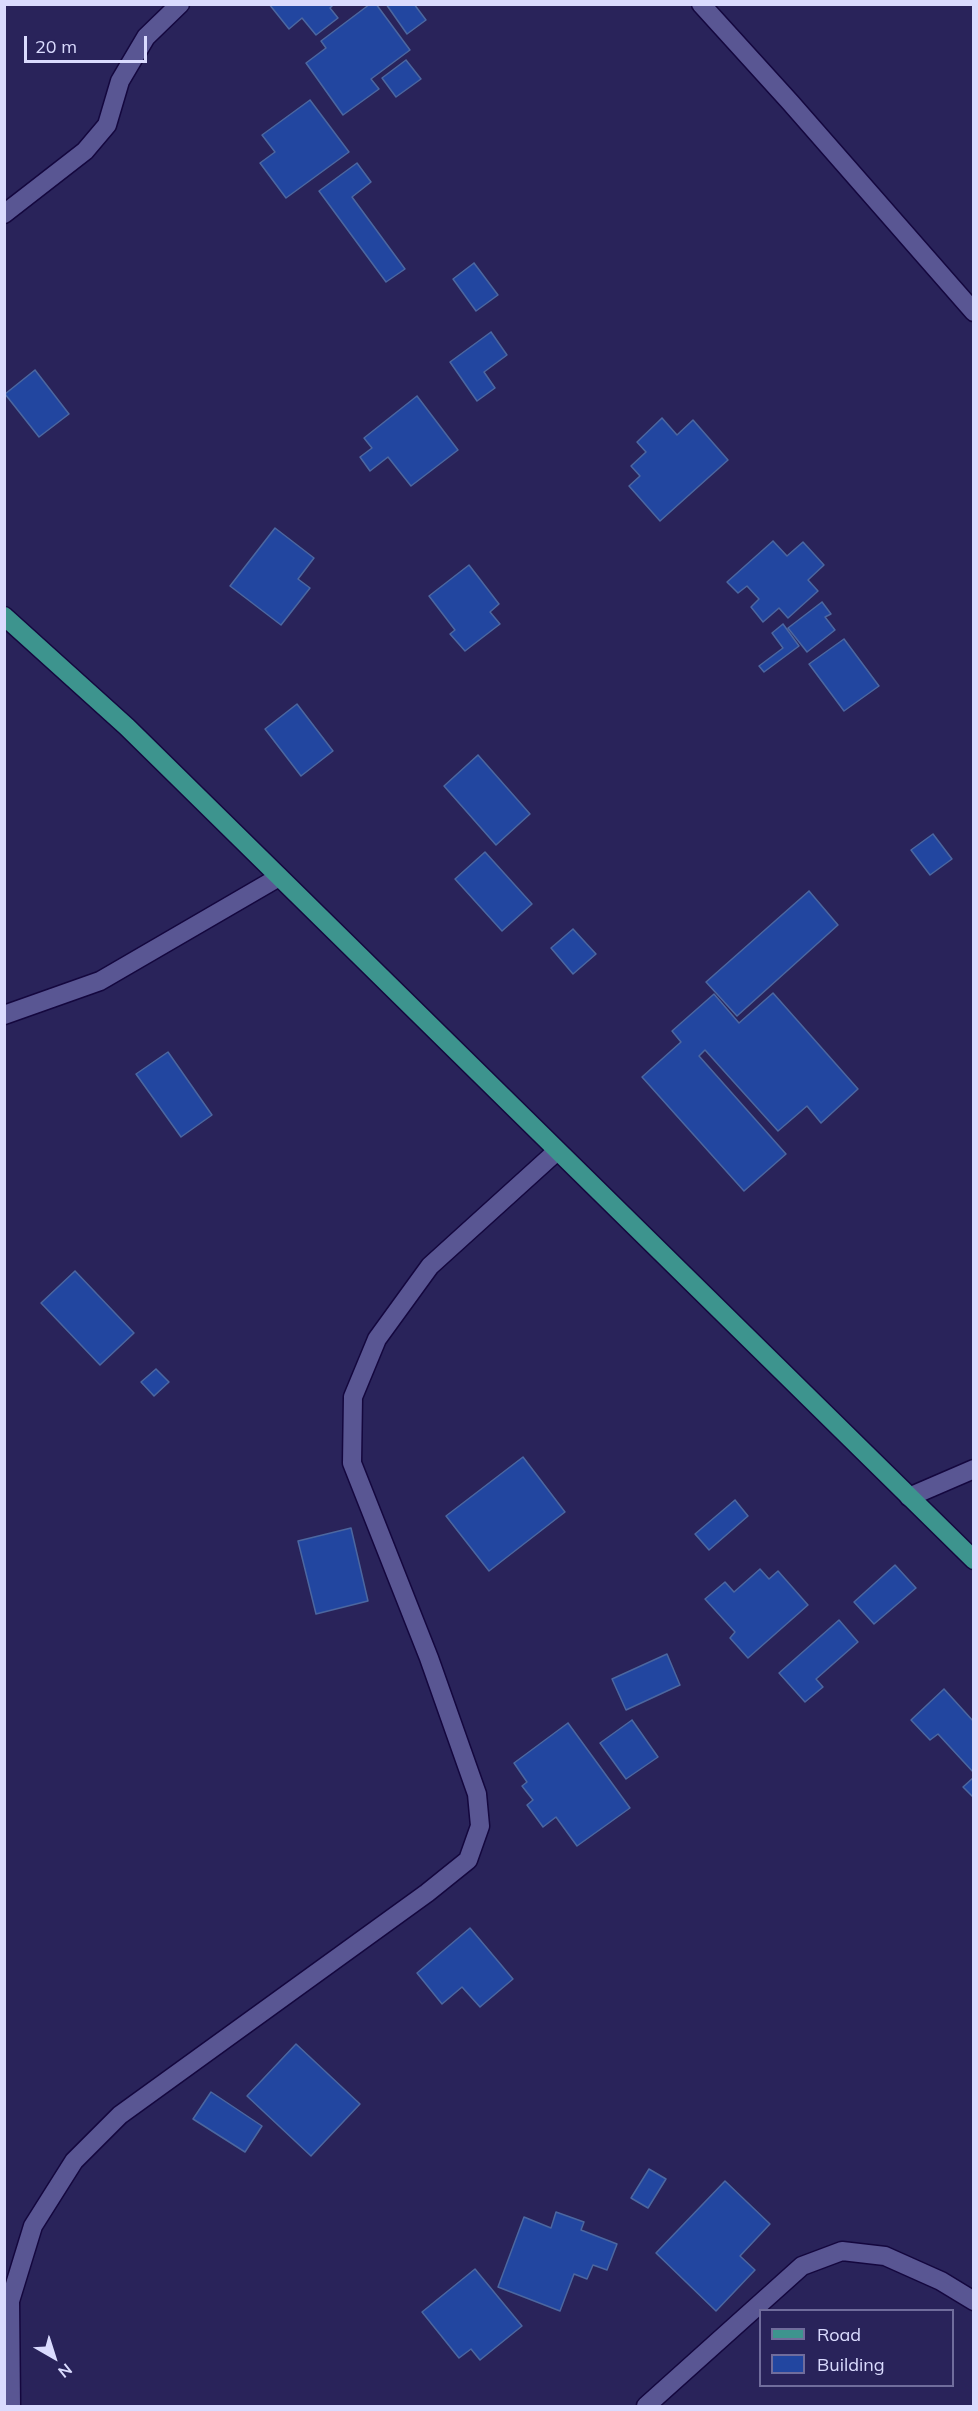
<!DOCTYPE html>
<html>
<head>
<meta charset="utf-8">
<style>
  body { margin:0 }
  #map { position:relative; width:978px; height:2411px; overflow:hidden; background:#29235a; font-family:Mulish,sans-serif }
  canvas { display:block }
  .frame { position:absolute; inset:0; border:6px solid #dadbfe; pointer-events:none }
  .legend { position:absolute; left:759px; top:2309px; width:195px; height:78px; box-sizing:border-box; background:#29235a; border:2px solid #706d9c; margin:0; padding:8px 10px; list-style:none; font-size:18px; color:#dadbfe }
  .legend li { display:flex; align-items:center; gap:12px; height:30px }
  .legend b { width:30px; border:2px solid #706d9c }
  .north { position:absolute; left:24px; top:2327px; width:60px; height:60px; -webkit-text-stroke:4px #29235a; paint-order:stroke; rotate:141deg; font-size:16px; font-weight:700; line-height:24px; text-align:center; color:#dadbfe }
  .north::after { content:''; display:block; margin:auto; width:21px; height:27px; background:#dadbfe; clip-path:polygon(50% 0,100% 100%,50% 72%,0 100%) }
  .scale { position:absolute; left:24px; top:36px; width:123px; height:27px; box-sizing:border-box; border:3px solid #dadbfe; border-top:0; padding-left:8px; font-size:18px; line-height:21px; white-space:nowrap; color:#dadbfe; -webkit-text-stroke:4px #29235a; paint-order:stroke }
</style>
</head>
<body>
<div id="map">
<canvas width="978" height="2411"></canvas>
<div class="frame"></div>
<ul class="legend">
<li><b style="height:8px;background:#3d948e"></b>Road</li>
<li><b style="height:16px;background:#2246a0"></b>Building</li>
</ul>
<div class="north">N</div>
<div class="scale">20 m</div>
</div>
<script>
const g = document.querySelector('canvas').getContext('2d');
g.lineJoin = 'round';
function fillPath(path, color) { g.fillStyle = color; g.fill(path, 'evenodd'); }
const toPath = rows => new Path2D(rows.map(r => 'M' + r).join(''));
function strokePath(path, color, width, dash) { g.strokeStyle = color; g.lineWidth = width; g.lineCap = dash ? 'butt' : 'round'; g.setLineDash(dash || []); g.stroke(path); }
const building = toPath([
  [269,4,334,4,330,8,338,18,316,35,302,18,289,29,269,4],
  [370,4,376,4,410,50,371,79,379,89,343,115,306,63,326,48,321,41,370,4],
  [386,4,414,4,426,20,407,34,386,4],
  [406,60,421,79,396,97,382,78,406,60],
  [310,100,349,152,286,198,260,163,275,152,262,135,310,100],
  [357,163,371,182,352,197,405,269,386,282,319,191,357,163],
  [474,263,498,295,476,311,453,279,474,263],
  [491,332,507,355,484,372,495,388,477,401,450,362,491,332],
  [35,370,69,414,39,437,5,394,35,370],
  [417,396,458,450,411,486,388,457,370,471,360,457,372,448,364,438,417,396],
  [662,418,677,435,693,420,728,460,660,521,629,486,640,476,631,466,646,452,637,442,662,418],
  [275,528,314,558,298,579,310,588,281,625,230,586,275,528],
  [773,541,787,556,803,542,824,565,808,580,818,591,788,618,779,608,763,622,751,607,759,599,747,586,738,593,727,582,773,541],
  [469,565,499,604,490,612,500,624,465,651,450,634,455,630,429,596,469,565],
  [822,602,831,614,825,617,835,630,807,652,788,628,822,602],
  [783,624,799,646,764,672,759,666,783,648,772,633,783,624],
  [844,639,879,686,844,711,809,664,844,639],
  [297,704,333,751,301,776,265,729,297,704],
  [478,755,530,814,496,845,444,786,478,755],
  [933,834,952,859,930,875,911,850,933,834],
  [485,852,532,904,502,931,455,879,485,852],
  [809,891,838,925,737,1016,706,982,809,891],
  [573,929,596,954,573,974,551,948,573,929],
  [773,993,858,1089,821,1123,807,1106,778,1131,705,1050,699,1056,786,1154,744,1191,642,1077,681,1042,672,1031,714,994,739,1023,773,993],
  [168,1052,212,1115,181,1137,136,1074,168,1052],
  [75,1271,134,1333,100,1365,41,1303,75,1271],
  [156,1369,169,1382,154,1396,141,1382,156,1369],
  [523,1457,565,1512,489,1571,446,1516,523,1457],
  [735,1500,748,1516,709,1550,695,1534,735,1500],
  [351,1528,368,1601,316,1614,298,1541,351,1528],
  [895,1565,916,1588,874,1624,854,1602,895,1565],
  [760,1569,769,1579,778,1571,808,1605,748,1658,730,1638,735,1632,705,1599,725,1582,734,1592,760,1569],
  [839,1620,858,1642,816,1679,823,1687,805,1702,779,1673,839,1620],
  [667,1654,680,1685,626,1710,612,1679,667,1654],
  [944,1689,974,1722,974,1773,938,1734,930,1740,911,1720,944,1689],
  [632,1720,658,1757,626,1779,600,1743,632,1720],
  [568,1723,630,1808,577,1846,556,1817,543,1827,527,1805,533,1800,522,1786,527,1782,514,1763,568,1723],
  [974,1777,974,1798,963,1787,974,1777],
  [470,1928,513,1979,480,2007,462,1987,442,2004,417,1973,470,1928],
  [296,2044,360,2104,311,2156,247,2096,296,2044],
  [211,2092,262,2126,245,2152,193,2119,211,2092],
  [649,2169,666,2179,648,2208,631,2198,649,2169],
  [725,2181,770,2224,740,2256,755,2270,716,2311,656,2253,725,2181],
  [556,2212,584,2222,581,2230,617,2244,607,2270,593,2265,587,2279,574,2274,560,2311,498,2287,524,2217,551,2228,556,2212],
  [475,2269,522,2326,480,2360,471,2349,459,2358,422,2312,475,2269]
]);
fillPath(building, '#2246a0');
strokePath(building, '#4c67a0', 1.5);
const minor = toPath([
  [701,4,790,102,974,312],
  [4,214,85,151,107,125,120,81,146,37,180,4],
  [4,1015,100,981,279,877],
  [909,1497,974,1469],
  [11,2406,10,2301,33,2226,74,2161,120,2115,427,1893,468,1860,480,1826,477,1794,429,1658,352,1463,353,1397,377,1339,430,1266,557,1151],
  [646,2406,802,2266,842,2251,885,2256,941,2281,974,2301]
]);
const major = toPath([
  [4,616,127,727,974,1560]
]);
strokePath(minor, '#14073e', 21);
strokePath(major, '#14073e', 21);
strokePath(minor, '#595693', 18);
strokePath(major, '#3d948e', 18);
</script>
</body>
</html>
